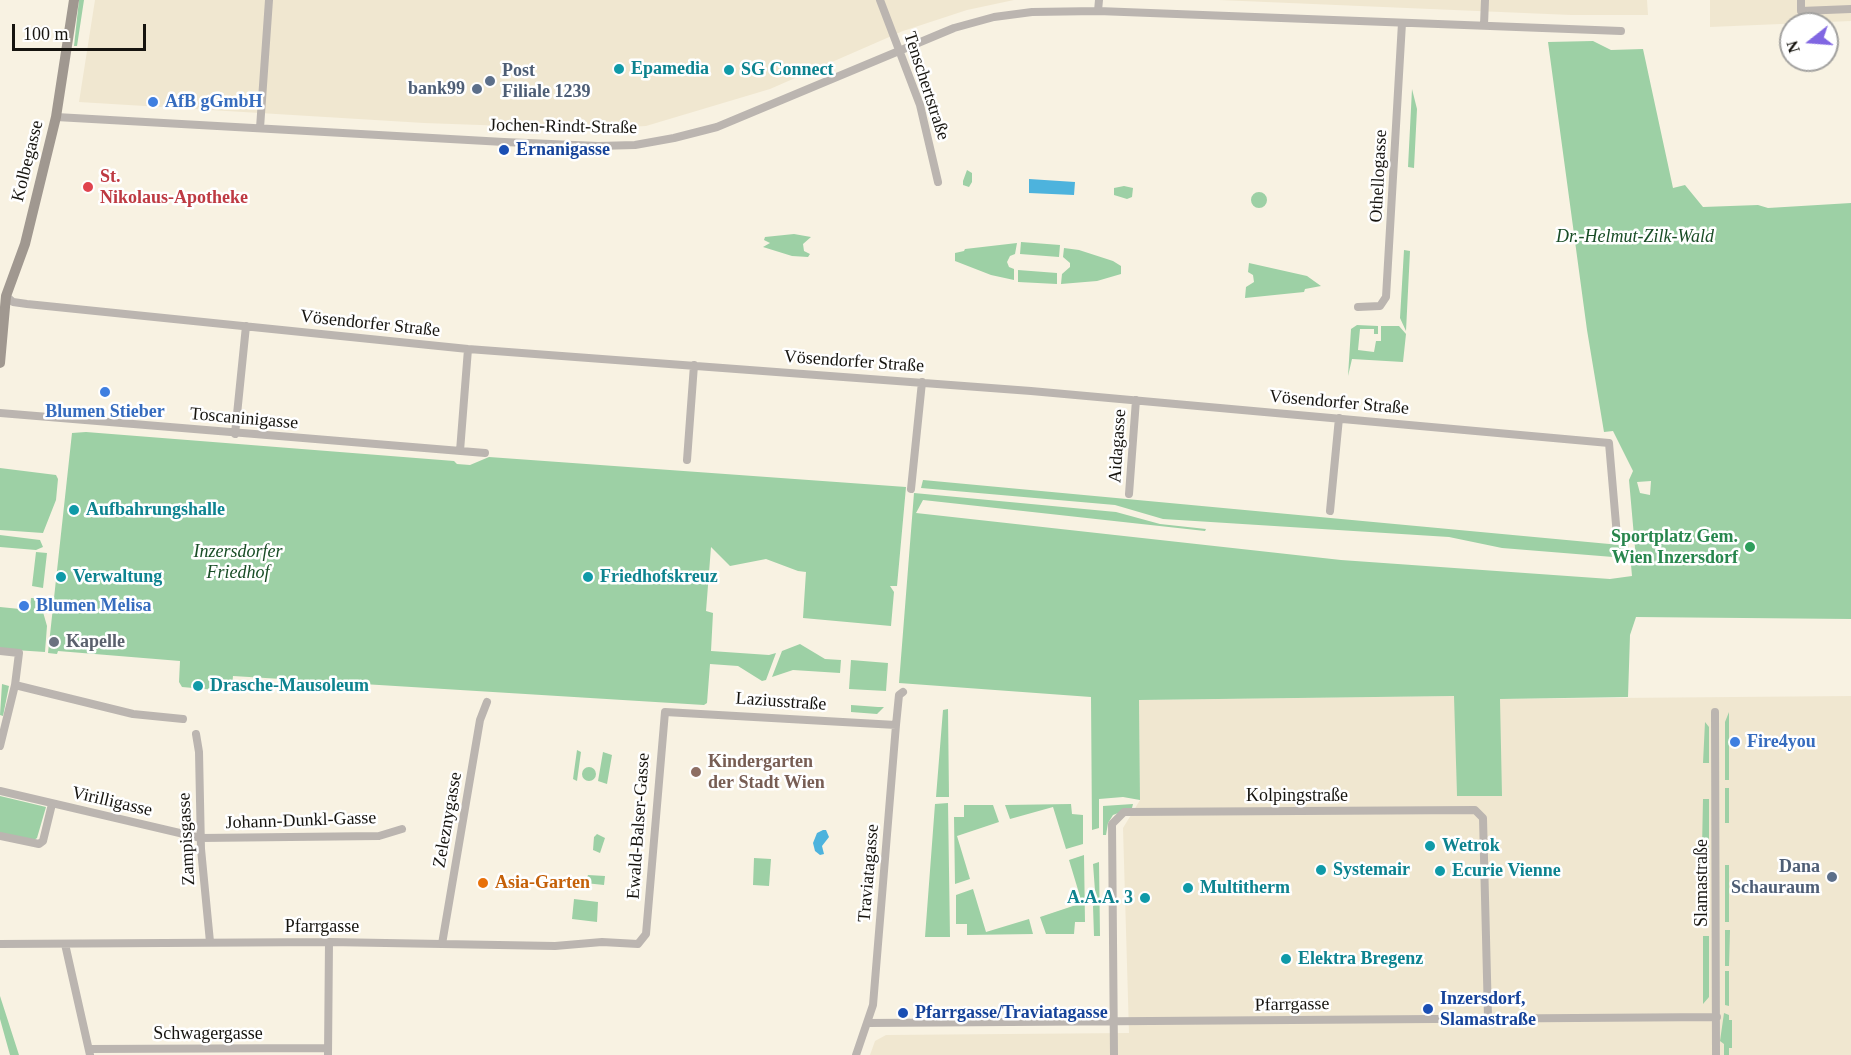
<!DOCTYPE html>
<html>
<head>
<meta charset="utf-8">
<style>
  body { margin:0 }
  #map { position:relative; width:1851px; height:1055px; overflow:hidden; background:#f8f2e2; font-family:Georgia,serif }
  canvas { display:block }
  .north { position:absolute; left:1779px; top:12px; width:60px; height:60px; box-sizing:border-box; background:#fff; border:2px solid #a2a19f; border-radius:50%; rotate:253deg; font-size:16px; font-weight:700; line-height:24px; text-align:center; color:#16140f }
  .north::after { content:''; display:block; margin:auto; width:21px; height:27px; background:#8066e2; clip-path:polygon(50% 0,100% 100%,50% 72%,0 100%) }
  .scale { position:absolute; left:12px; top:24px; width:134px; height:27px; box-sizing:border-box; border:3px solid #16140f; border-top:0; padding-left:8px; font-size:18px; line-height:21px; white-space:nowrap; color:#16140f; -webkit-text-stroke:4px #fff; paint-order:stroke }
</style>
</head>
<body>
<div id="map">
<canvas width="1851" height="1055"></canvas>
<div class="north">N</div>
<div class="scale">100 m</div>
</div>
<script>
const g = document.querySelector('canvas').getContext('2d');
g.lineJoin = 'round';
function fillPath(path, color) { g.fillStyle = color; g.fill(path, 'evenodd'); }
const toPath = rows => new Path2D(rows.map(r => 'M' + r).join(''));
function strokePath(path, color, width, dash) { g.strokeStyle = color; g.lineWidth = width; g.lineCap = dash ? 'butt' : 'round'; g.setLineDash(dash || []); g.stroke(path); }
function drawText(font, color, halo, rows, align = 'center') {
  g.font = font + ' Georgia,serif'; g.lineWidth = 5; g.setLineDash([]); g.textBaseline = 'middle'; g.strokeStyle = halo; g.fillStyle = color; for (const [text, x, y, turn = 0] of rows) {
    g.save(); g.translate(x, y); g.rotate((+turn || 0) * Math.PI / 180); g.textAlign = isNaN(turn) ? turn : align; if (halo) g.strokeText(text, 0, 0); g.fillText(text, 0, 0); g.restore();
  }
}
fillPath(toPath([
  [95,0,1014,0,967,10,903,31,770,89,646,126,592,129,424,123,79,102],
  [1219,0,1647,0,1648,15,1571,15],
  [1710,0,1851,0,1851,21,1710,27],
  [1455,696,1457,796,1501,796,1499,699,1851,696,1851,1055,870,1055,875,1041,886,1035,1129,1033,1123,828,1140,800,1139,700]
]), '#f0e7d0');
fillPath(toPath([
  [79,0,84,0,77,46,74,46],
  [1593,41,1611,50,1643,49,1673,188,1685,185,1703,207,1758,205,1768,208,1851,203,1851,619,1636,617,1630,635,1628,697,1500,699,1502,796,1457,796,1454,696,1139,700,1140,800,1123,797,1099,799,1099,828,1092,830,1091,697,899,683,914,493,1116,512,1160,524,1206,529,1205,531,923,500,916,513,1341,560,1610,579,1632,576,1631,565,1636,559,1629,480,1633,471,1613,431,1604,432,1587,330,1548,42],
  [1651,481,1650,495,1640,493,1637,482],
  [1412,89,1417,109,1414,168,1408,167],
  [967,170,972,173,972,182,969,187,963,185,963,181],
  [1124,186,1133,188,1132,197,1127,199,1114,195,1114,188],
  '1251 200a8 8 0 1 1 16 0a8 8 0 1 1-16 0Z',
  [794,234,811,237,803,244,804,251,810,254,808,257,792,256,763,247,770,243,764,240,765,237],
  [1021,242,1060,245,1059,257,1020,254],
  [1017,243,1015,254,1010,256,1007,262,1009,267,1014,269,1014,280,991,275,955,261,955,253,964,251,965,249],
  [1064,248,1079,250,1113,261,1121,266,1121,274,1097,281,1061,284,1062,274,1070,267,1070,263,1063,257],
  [1404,250,1410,251,1406,331,1400,318],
  [1249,263,1307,276,1321,286,1305,289,1304,292,1245,298,1246,287,1254,282,1253,275,1248,272],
  [1018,270,1057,273,1057,284,1018,282],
  [1357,325,1378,326,1378,334,1374,334,1374,329,1360,329,1358,350,1374,352,1376,341,1381,341,1381,326,1399,326,1406,334,1403,362,1352,359,1348,376,1351,329],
  [86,432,454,461,457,464,470,465,489,457,906,487,897,586,890,586,894,592,891,626,803,618,806,572,798,571,766,559,730,566,711,547,706,611,713,613,711,651,769,655,776,653,766,680,762,681,738,666,710,664,707,703,704,705,233,676,232,687,227,691,182,687,179,682,180,661,58,651,57,654,48,653,72,433],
  [0,468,56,475,58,479,56,500,43,533,0,530],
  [923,480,1620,545,1628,543,1629,553,1613,557,1502,548,1449,537,1163,519,1115,505,921,488],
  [0,535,40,540,43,547,36,550,0,547],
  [36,552,47,553,43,588,32,586],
  [31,598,39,598,47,626,45,652,0,649,0,607,30,610],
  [800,644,825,659,841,660,840,673,793,670,772,677,782,651],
  [851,660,888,663,886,691,849,689],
  [2,684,9,686,3,716,0,715],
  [851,705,878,707,884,707,877,714,851,712],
  [948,709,949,797,936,797,943,710],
  [1729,712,1729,780,1725,780,1725,722],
  [1705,722,1709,727,1709,763,1703,763],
  [577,750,581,752,577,781,573,779],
  [603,752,612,755,607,784,598,781],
  '582 774a7 7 0 1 1 14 0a7 7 0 1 1-14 0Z',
  [1725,788,1729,788,1729,823,1725,823],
  [0,796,46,807,37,838,34,840,0,833],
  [1703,799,1709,799,1709,848,1702,848],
  [948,803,950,937,925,937,935,804],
  [1071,804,1072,814,1083,815,1083,844,1066,849,1053,807,1010,819,1005,805],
  [1133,804,1132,808,1113,815,1108,823,1106,835,1103,835,1103,806],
  [964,805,993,805,999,822,957,836,970,879,955,884,954,817,964,817],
  [597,834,605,838,600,853,593,850,594,837],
  [1084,855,1085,922,1075,922,1074,934,1046,934,1040,917,1082,903,1069,860],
  [1703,856,1709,856,1709,883,1703,883],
  [754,858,771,859,769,886,753,885],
  [1099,862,1100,936,1094,936,1093,906,1096,904,1093,864],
  [1725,865,1729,865,1729,922,1725,922],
  [588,875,605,876,604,885,585,883],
  [973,889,986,932,1029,919,1033,934,967,935,967,924,956,924,956,895],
  [574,899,598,902,597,922,572,919],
  [1725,930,1730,930,1729,966,1725,966],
  [1703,936,1709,936,1709,997,1703,1004],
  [1725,971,1729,971,1729,1006,1725,1005],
  [0,996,19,1055,10,1055,0,1019],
  [1724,1013,1729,1015,1729,1020,1732,1020,1732,1048,1729,1048,1729,1055,1724,1055,1724,1044,1720,1041]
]), '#9dd0a5');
fillPath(toPath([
  [1029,179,1075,182,1074,195,1029,193],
  [823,830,826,830,829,837,822,846,824,854,820,855,815,851,813,843,817,833]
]), '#4db3dd');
strokePath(toPath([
  [880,0,920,105,938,182],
  [1801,0,1801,11,1851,9],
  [1098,11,1099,0],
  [1484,25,1485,0],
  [56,117,504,142,598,146,635,145,674,138,717,127,954,28,994,17,1032,12,1098,11,1621,31],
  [260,128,269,0],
  [6,296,13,302,27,304,468,349,1031,391,1609,443,1617,536],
  [1358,307,1380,306,1386,297,1402,23],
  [0,413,485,453],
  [235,434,246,326],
  [460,451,468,349],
  [687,460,694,365],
  [911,489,922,382],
  [1129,494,1136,400],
  [1330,511,1339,418],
  [0,651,19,653,15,685,133,714,183,719],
  [1715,712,1716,1055],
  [196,734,199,752,201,849,210,942],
  [0,746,15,685],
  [0,791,201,838,379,836,402,829],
  [0,836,39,844,43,841,52,804],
  [0,944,329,942,555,946,602,942,638,944,646,934,665,712,896,725],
  [65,944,90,1055],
  [442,944,480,720,487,702],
  [868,1023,1717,1017],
  [89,1049,328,1048],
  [328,1055,329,942],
  [856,1055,873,1005,896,725,899,695,903,692],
  [1114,1055,1112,824,1124,812,1475,810,1483,818,1488,1017]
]), '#bbb5b0', 8);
strokePath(toPath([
  [0,363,6,296,25,244,56,117,74,0]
]), '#a09890', 10);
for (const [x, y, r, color] of [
  [619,69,6,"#0f9aa8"],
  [729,70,6,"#0f9aa8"],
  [490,81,6,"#5c6f8a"],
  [477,89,6,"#5c6f8a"],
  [153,102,6,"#3f7fe0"],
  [504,150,6,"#1a4fb4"],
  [88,187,6,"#e0444e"],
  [105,392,6,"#3f7fe0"],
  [74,510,6,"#0f9aa8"],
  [1750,547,6,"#2e9e5b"],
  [61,577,6,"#0f9aa8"],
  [588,577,6,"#0f9aa8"],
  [24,606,6,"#3f7fe0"],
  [54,642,6,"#6b7280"],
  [198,686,6,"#0f9aa8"],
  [1735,742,6,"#3f7fe0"],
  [696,772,6,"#8d6e63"],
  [1430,846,6,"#0f9aa8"],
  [1321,870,6,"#0f9aa8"],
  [1440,871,6,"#0f9aa8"],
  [1832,877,6,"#5c6f8a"],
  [483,883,6,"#e8710a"],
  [1188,888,6,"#0f9aa8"],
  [1145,898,6,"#0f9aa8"],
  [1286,959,6,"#0f9aa8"],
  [1428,1009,6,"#1a4fb4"],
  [903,1013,6,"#1a4fb4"]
]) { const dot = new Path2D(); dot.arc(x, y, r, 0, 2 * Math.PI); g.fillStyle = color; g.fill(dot); strokePath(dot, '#fff', 2); }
drawText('bold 18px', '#0d838f', '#fff', [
  ["Epamedia",631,69],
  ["SG Connect",741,70],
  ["Aufbahrungshalle",86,510],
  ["Verwaltung",73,577],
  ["Friedhofskreuz",600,577],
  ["Drasche-Mausoleum",210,686],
  ["Wetrok",1442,846],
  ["Systemair",1333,870],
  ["Ecurie Vienne",1452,871],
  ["Multitherm",1200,888],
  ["A.A.A. 3",1133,898,"right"],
  ["Elektra Bregenz",1298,959]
], 'left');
drawText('bold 18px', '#4e5e75', '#fff', [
  ["Post",502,71,"left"],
  ["Filiale 1239",502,92,"left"],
  ["bank99",465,89],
  ["Dana",1820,867],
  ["Schauraum",1820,888]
], 'right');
drawText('18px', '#16140f', '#fff', [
  ["Tenschertstraße",926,86,72],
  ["Jochen-Rindt-Straße",563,127,1],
  ["Kolbegasse",28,161,-76],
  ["Othellogasse",1379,176,-87],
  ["Vösendorfer Straße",370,324,6],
  ["Vösendorfer Straße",854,362,4],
  ["Vösendorfer Straße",1339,403,5],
  ["Toscaninigasse",244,419,5],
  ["Aidagasse",1118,446,-86],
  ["Laziusstraße",781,702,4],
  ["Kolpingstraße",1297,796],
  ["Virilligasse",112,802,13],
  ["Zeleznygasse",448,820,-80],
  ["Johann-Dunkl-Gasse",301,821,-2],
  ["Ewald-Balser-Gasse",639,826,-86],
  ["Zampisgasse",187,839,-93],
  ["Traviatagasse",869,873,-85],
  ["Slamastraße",1702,883,-90],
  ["Pfarrgasse",322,927],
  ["Pfarrgasse",1292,1005,-1],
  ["Schwagergasse",208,1034]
]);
drawText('bold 18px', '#366cbe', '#fff', [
  ["AfB gGmbH",165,102],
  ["Blumen Stieber",105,412,"center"],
  ["Blumen Melisa",36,606],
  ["Fire4you",1747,742]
], 'left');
drawText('bold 18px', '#164399', '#fff', [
  ["Ernanigasse",516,150],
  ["Inzersdorf,",1440,999],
  ["Slamastraße",1440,1020],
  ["Pfarrgasse/Traviatagasse",915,1013]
], 'left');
drawText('bold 18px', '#be3a42', '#fff', [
  ["St.",100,177],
  ["Nikolaus-Apotheke",100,198]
], 'left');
drawText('italic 18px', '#194d26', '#fff', [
  ["Dr.-Helmut-Zilk-Wald",1635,237],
  ["Inzersdorfer",238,552],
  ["Friedhof",238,573]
]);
drawText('bold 18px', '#27864d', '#fff', [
  ["Sportplatz Gem.",1738,537],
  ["Wien Inzersdorf",1738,558]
], 'right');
drawText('bold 18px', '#5b616d', '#fff', [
  ["Kapelle",66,642]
], 'left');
drawText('bold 18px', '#785e54', '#fff', [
  ["Kindergarten",708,762],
  ["der Stadt Wien",708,783]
], 'left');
drawText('bold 18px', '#c56008', '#fff', [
  ["Asia-Garten",495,883]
], 'left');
</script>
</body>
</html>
